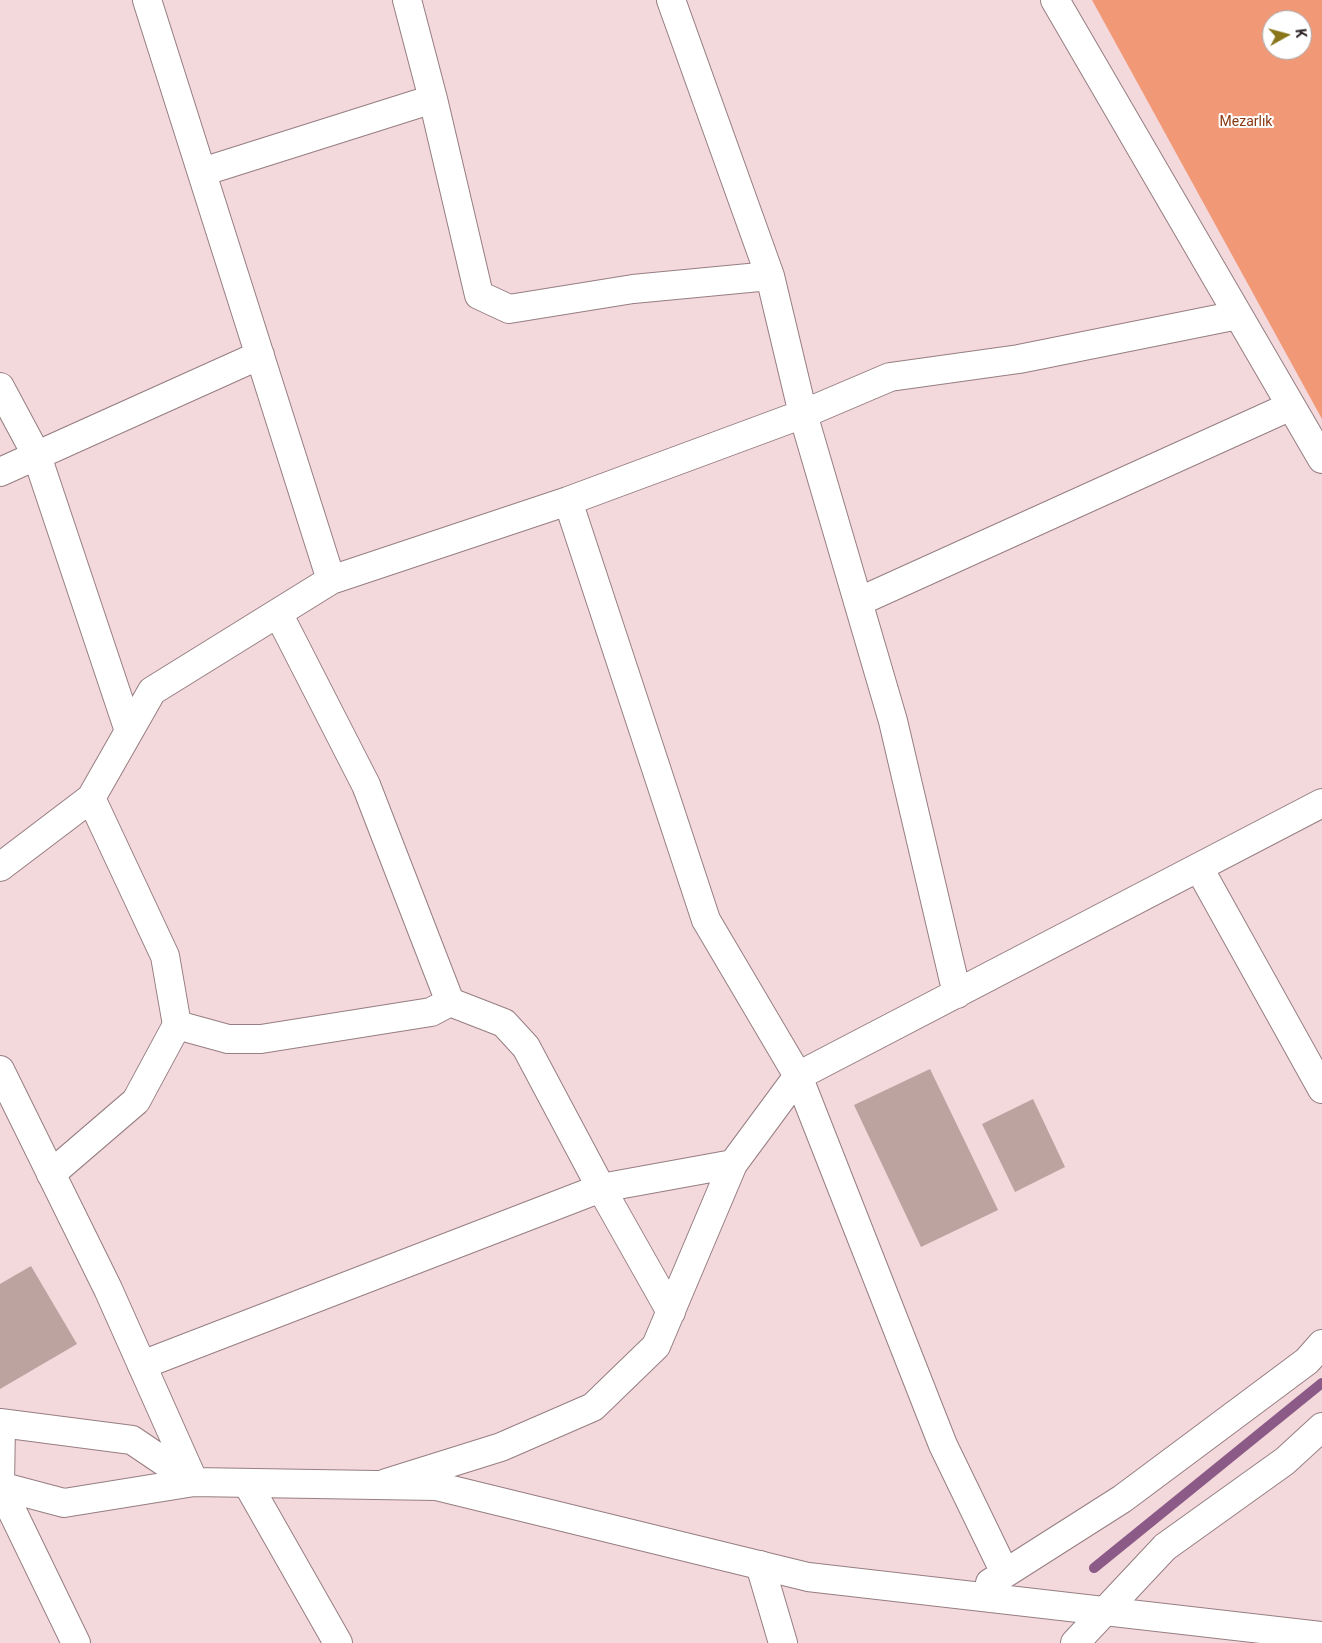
<!DOCTYPE html>
<html>
<head>
<meta charset="utf-8">
<style>
  body { margin:0 }
  #map { position:relative; width:1322px; height:1643px; overflow:hidden; background:#f3d8dc; font-family:Roboto,sans-serif }
  canvas { display:block }
  .north { position:absolute; left:1262px; top:10px; width:50px; height:50px; box-sizing:border-box; background:#fff; border:1px solid #aba7a8; border-radius:50%; rotate:83deg; font-size:14px; font-weight:700; line-height:20px; text-align:center; color:#2d2325 }
  .north::after { content:''; display:block; margin:auto; width:18px; height:22px; background:#89761a; clip-path:polygon(50% 0,100% 100%,50% 72%,0 100%) }
</style>
</head>
<body>
<div id="map">
<canvas width="1322" height="1643"></canvas>
<div class="north">K</div>
</div>
<script>
const g = document.querySelector('canvas').getContext('2d');
g.lineJoin = 'round';
function fillPath(path, color) { g.fillStyle = color; g.fill(path, 'evenodd'); }
const toPath = rows => new Path2D(rows.map(r => 'M' + r).join(''));
function strokePath(path, color, width, dash) { g.strokeStyle = color; g.lineWidth = width; g.lineCap = dash ? 'butt' : 'round'; g.setLineDash(dash || []); g.stroke(path); }
function drawText(font, color, halo, rows, align = 'center') {
  g.font = font + ' Roboto,sans-serif'; g.lineWidth = 4; g.setLineDash([]); g.textBaseline = 'middle'; g.strokeStyle = halo; g.fillStyle = color; for (const [text, x, y, turn = 0] of rows) {
    g.save(); g.translate(x, y); g.rotate((+turn || 0) * Math.PI / 180); g.textAlign = isNaN(turn) ? turn : align; if (halo) g.strokeText(text, 0, 0); g.fillText(text, 0, 0); g.restore();
  }
}
fillPath(toPath([
  [1092,0,1322,0,1322,419],
  [1272,20,1302,20,1302,50,1272,50]
]), '#f19977');
strokePath(toPath([
  [1094,1568,1322,1383]
]), '#8c5a86', 10);
fillPath(toPath([
  [930,1069,998,1210,921,1247,854,1105],
  [1033,1099,1065,1167,1015,1192,982,1124],
  [31,1266,77,1344,0,1389,0,1284]
]), '#bda3a0');
const street = toPath([
  [147,0,331,580],
  [407,0,433,99,479,295,509,309,633,289,770,276],
  [671,0,770,276,803,414,893,721,957,994],
  [1055,0,1322,459],
  [202,172,433,99],
  [0,387,37,456,129,731],
  [0,472,260,355],
  [568,501,706,920,798,1076,943,1445,1005,1573],
  [858,602,1291,406],
  [278,613,366,785,450,1002],
  [0,867,91,798,152,691,331,580,568,501,803,414,890,377,1019,359,1238,315],
  [1199,868,1322,1089],
  [177,1025,228,1039,261,1039,431,1012,450,1002,504,1023,526,1047,601,1188,671,1312],
  [51,1174,136,1101,177,1025,165,956,91,798],
  [142,1365,601,1188,733,1164],
  [247,1483,338,1643],
  [386,1483,501,1447,593,1407,656,1346,733,1164,798,1076,1322,803],
  [760,1565,783,1643],
  [990,1583,1122,1499,1307,1361,1322,1344],
  [1075,1643,1165,1547,1285,1461,1322,1427]
]);
const secondary = toPath([
  [0,1070,108,1289,194,1482],
  [0,1423,132,1440,194,1482],
  [1,1423,0,1486,76,1643],
  [0,1486,64,1503,194,1482,436,1486,808,1577,1322,1636]
]);
strokePath(street, '#967e82', 30);
strokePath(secondary, '#967e82', 30);
strokePath(street, '#fff', 28);
strokePath(secondary, '#fff', 28);
drawText('14px', '#883812', '#fff', [
  ["Mezarlık",1246,122]
]);
</script>
</body>
</html>
